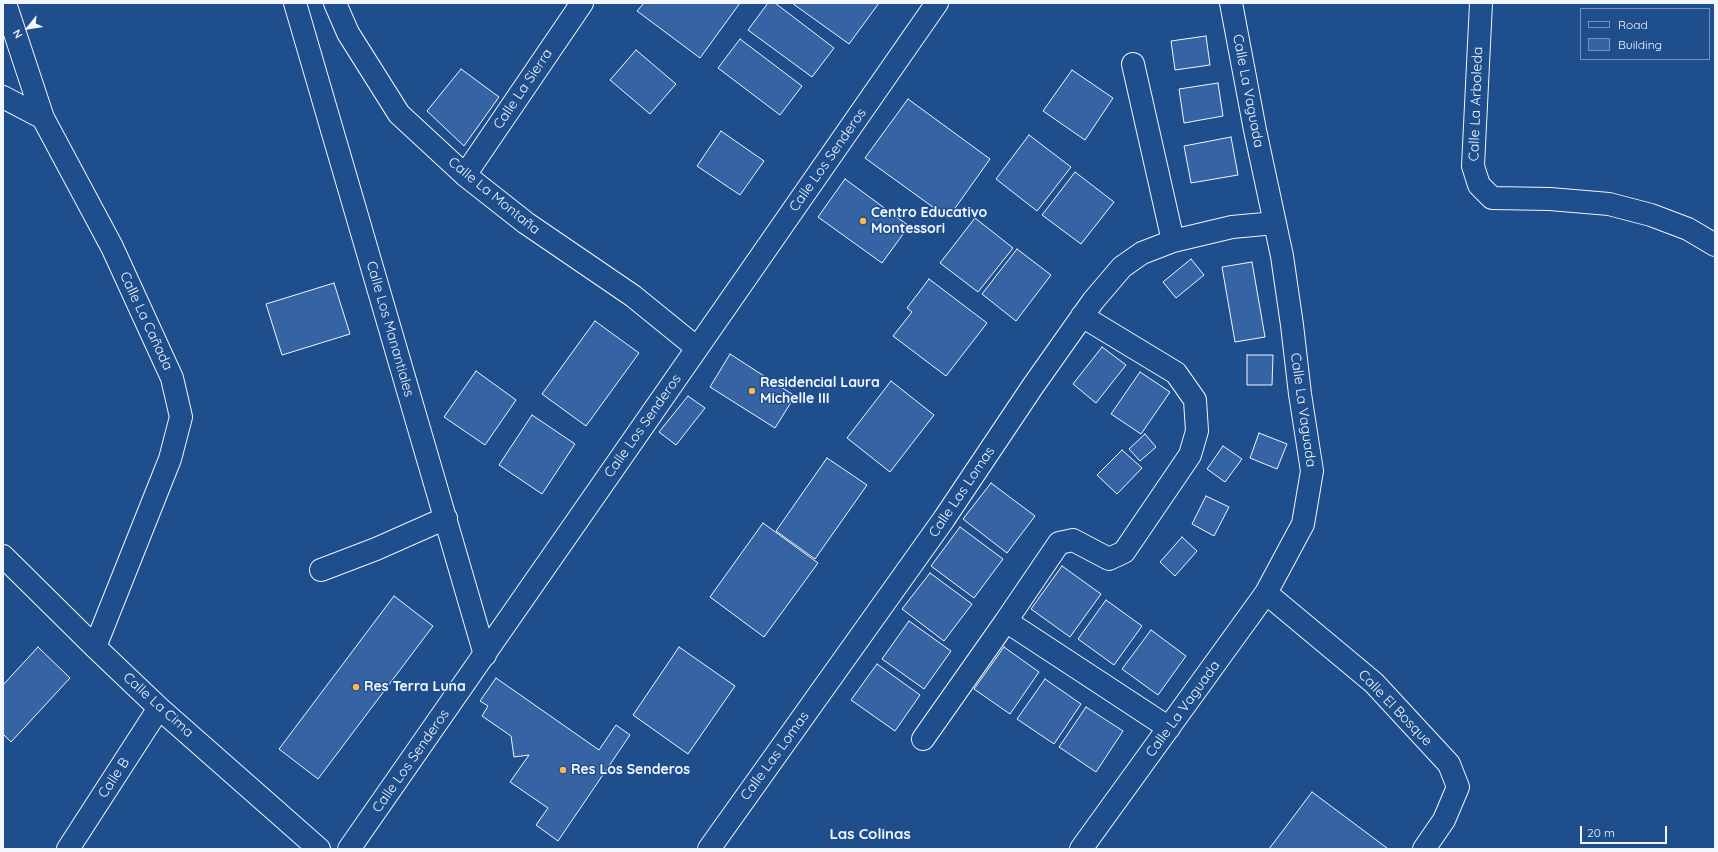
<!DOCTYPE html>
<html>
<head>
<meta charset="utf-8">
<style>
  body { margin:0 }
  #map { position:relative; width:1718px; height:852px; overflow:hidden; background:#1f4e8c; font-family:Quicksand,sans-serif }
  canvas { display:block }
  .frame { position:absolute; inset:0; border:4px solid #f2f6ff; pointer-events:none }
  .legend { position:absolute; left:1580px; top:8px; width:130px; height:52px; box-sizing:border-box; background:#1f4e8c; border:1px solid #7391ba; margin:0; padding:5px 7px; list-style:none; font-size:12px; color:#f2f6ff }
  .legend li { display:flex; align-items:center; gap:8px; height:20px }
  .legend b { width:20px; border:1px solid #7391ba }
  .north { position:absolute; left:8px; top:8px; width:40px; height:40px; -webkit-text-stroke:3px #1f4e8c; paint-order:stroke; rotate:240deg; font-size:11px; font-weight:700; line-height:16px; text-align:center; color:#f2f6ff }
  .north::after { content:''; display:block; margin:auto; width:14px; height:18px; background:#f2f6ff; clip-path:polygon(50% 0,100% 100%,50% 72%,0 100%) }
  .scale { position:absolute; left:1580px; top:826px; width:87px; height:18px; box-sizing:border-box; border:2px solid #f2f6ff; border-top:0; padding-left:5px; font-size:12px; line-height:14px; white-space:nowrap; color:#f2f6ff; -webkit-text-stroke:3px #1f4e8c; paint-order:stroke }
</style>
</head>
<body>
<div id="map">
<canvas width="1718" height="852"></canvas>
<div class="frame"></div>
<ul class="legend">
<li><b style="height:5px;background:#1f4e8c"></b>Road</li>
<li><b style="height:11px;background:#3563a3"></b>Building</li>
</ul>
<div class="north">N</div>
<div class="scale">20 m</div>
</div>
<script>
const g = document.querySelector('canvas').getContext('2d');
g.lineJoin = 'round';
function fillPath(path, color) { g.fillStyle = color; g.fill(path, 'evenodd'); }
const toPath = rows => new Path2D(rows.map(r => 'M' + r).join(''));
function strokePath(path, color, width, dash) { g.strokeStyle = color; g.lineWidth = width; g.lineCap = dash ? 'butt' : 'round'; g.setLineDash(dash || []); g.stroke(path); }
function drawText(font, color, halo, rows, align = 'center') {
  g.font = font + ' Quicksand,sans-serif'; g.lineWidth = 3; g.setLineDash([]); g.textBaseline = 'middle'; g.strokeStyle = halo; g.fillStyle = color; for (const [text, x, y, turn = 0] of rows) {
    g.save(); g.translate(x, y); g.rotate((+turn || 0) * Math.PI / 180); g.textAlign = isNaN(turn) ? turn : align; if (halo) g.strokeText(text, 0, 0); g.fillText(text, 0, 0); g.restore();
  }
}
const building = toPath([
  [644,3,740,3,700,58,637,11,644,3],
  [768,3,775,3,834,48,812,77,748,30,768,3],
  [792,3,879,3,849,44,792,3],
  [1206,36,1210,65,1175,70,1171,41,1206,36],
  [740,39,802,86,780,115,718,68,740,39],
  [636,50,676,84,650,114,610,80,636,50],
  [461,69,499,97,464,146,427,111,461,69],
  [1072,70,1113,98,1085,140,1043,111,1072,70],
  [1218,83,1223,116,1184,123,1179,89,1218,83],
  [908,99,990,159,948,218,865,158,908,99],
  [721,131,764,161,740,195,697,166,721,131],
  [1029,135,1071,167,1037,211,996,179,1029,135],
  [1231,137,1238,175,1191,183,1184,146,1231,137],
  [1075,172,1114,202,1081,244,1042,215,1075,172],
  [845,179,909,226,882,263,818,217,845,179],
  [975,218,1013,248,978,292,940,263,975,218],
  [1017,249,1051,275,1016,321,982,294,1017,249],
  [1191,259,1204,275,1176,298,1163,282,1191,259],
  [1252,262,1265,337,1235,342,1222,267,1252,262],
  [929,279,987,323,946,376,893,336,912,312,907,308,929,279],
  [334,283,350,334,282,355,266,304,334,283],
  [595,321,639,353,586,426,542,394,595,321],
  [1102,347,1126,365,1096,403,1073,384,1102,347],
  [730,354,795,396,775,428,710,387,730,354],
  [1247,355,1273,355,1272,385,1247,385,1247,355],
  [476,371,516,400,485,445,444,417,476,371],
  [1140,372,1170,392,1141,434,1111,414,1140,372],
  [891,381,934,415,890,472,847,438,891,381],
  [688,396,705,408,676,445,659,432,688,396],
  [532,415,575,444,542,494,499,465,532,415],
  [1259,433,1287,444,1277,469,1250,458,1259,433],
  [1145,434,1156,447,1140,461,1129,449,1145,434],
  [1223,446,1242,459,1225,482,1207,469,1223,446],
  [1122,450,1142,468,1117,494,1097,475,1122,450],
  [827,458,867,485,815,559,776,531,827,458],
  [991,483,1035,516,1007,553,963,519,991,483],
  [1206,496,1229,507,1214,536,1192,524,1206,496],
  [763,523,818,563,764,637,710,597,763,523],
  [960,527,1003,559,974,598,931,566,960,527],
  [1182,537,1197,551,1175,576,1160,562,1182,537],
  [1062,566,1101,594,1070,637,1031,609,1062,566],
  [930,573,972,604,944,641,902,609,930,573],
  [394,596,433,626,318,779,279,749,394,596],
  [1106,600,1142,626,1114,665,1078,639,1106,600],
  [909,621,951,651,924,689,882,659,909,621],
  [1151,630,1186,656,1158,695,1122,669,1151,630],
  [38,647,70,678,11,742,3,734,3,685,38,647],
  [679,647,735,686,688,754,633,715,679,647],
  [1004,647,1039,672,1010,714,974,689,1004,647],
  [877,664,920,695,895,731,851,700,877,664],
  [496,678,599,750,616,725,630,735,558,841,536,825,548,808,510,782,529,755,514,757,511,736,482,716,488,706,480,701,496,678],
  [1045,679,1081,704,1054,744,1017,719,1045,679],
  [1086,707,1123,731,1096,772,1059,747,1086,707],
  [1312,792,1387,848,1387,849,1269,849,1312,792]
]);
fillPath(building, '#3563a3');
strokePath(building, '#f2f6ff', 1);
const street = toPath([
  [5,3,43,118,112,247,172,378,181,417,170,459,95,647],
  [295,3,485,655],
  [335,3,348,33,399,114,465,175,526,223,633,296,697,348],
  [1481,3,1473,166,1479,185,1492,198,1550,199,1609,204,1651,215,1688,229,1715,245],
  [1133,64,1173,241],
  [3,97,43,118],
  [465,175,582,3],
  [1082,316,1176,373,1195,400,1197,431,1190,455,1124,552,1109,559,1073,540,1059,543,1006,621,1169,728],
  [3,556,95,647,159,708,319,849],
  [321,570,376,549,446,518],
  [1266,593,1374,683,1449,764,1458,787,1444,820,1424,849],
  [923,739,1006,621],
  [68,849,159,708],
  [349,849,937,3],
  [709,849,944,519,1033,386,1093,301,1122,267,1142,253,1173,241,1232,227,1275,223],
  [1081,849,1266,593,1303,524,1312,471,1300,394,1292,325,1282,256,1255,130,1231,3]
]);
strokePath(street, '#f2f6ff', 24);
strokePath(street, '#1f4e8c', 22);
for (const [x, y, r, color] of [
  [863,221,4,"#ffb74d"],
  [752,391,4,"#ffb74d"],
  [356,687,4,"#ffb74d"],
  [563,770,4,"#ffb74d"]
]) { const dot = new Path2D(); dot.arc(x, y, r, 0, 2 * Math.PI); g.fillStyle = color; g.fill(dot); strokePath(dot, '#1f4e8c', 1.5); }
drawText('14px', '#f2f6ff', '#1f4e8c', [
  ["Calle La Sierra",523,89,-56],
  ["Calle La Vaguada",1248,91,79],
  ["Calle La Arboleda",1476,104,-88],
  ["Calle Los Senderos",828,160,-55],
  ["Calle La Montaña",494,196,39],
  ["Calle La Cañada",146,321,65],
  ["Calle Los Manantiales",390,329,74],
  ["Calle La Vaguada",1303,410,82],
  ["Calle Los Senderos",643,426,-55],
  ["Calle Las Lomas",962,492,-56],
  ["Calle La Cima",158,705,42],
  ["Calle El Bosque",1395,708,46],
  ["Calle La Vaguada",1183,709,-54],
  ["Calle Las Lomas",775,756,-54],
  ["Calle Los Senderos",411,761,-55],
  ["Calle B",114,778,-57]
]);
drawText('bold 14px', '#f2f6ff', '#1f4e8c', [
  ["Centro Educativo",871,213],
  ["Montessori",871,229],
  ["Residencial Laura",760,383],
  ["Michelle III",760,399],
  ["Res Terra Luna",364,687],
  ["Res Los Senderos",571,770]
], 'left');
drawText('bold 15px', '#f2f6ff', '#1f4e8c', [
  ["Las Colinas",870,834]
]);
</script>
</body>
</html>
